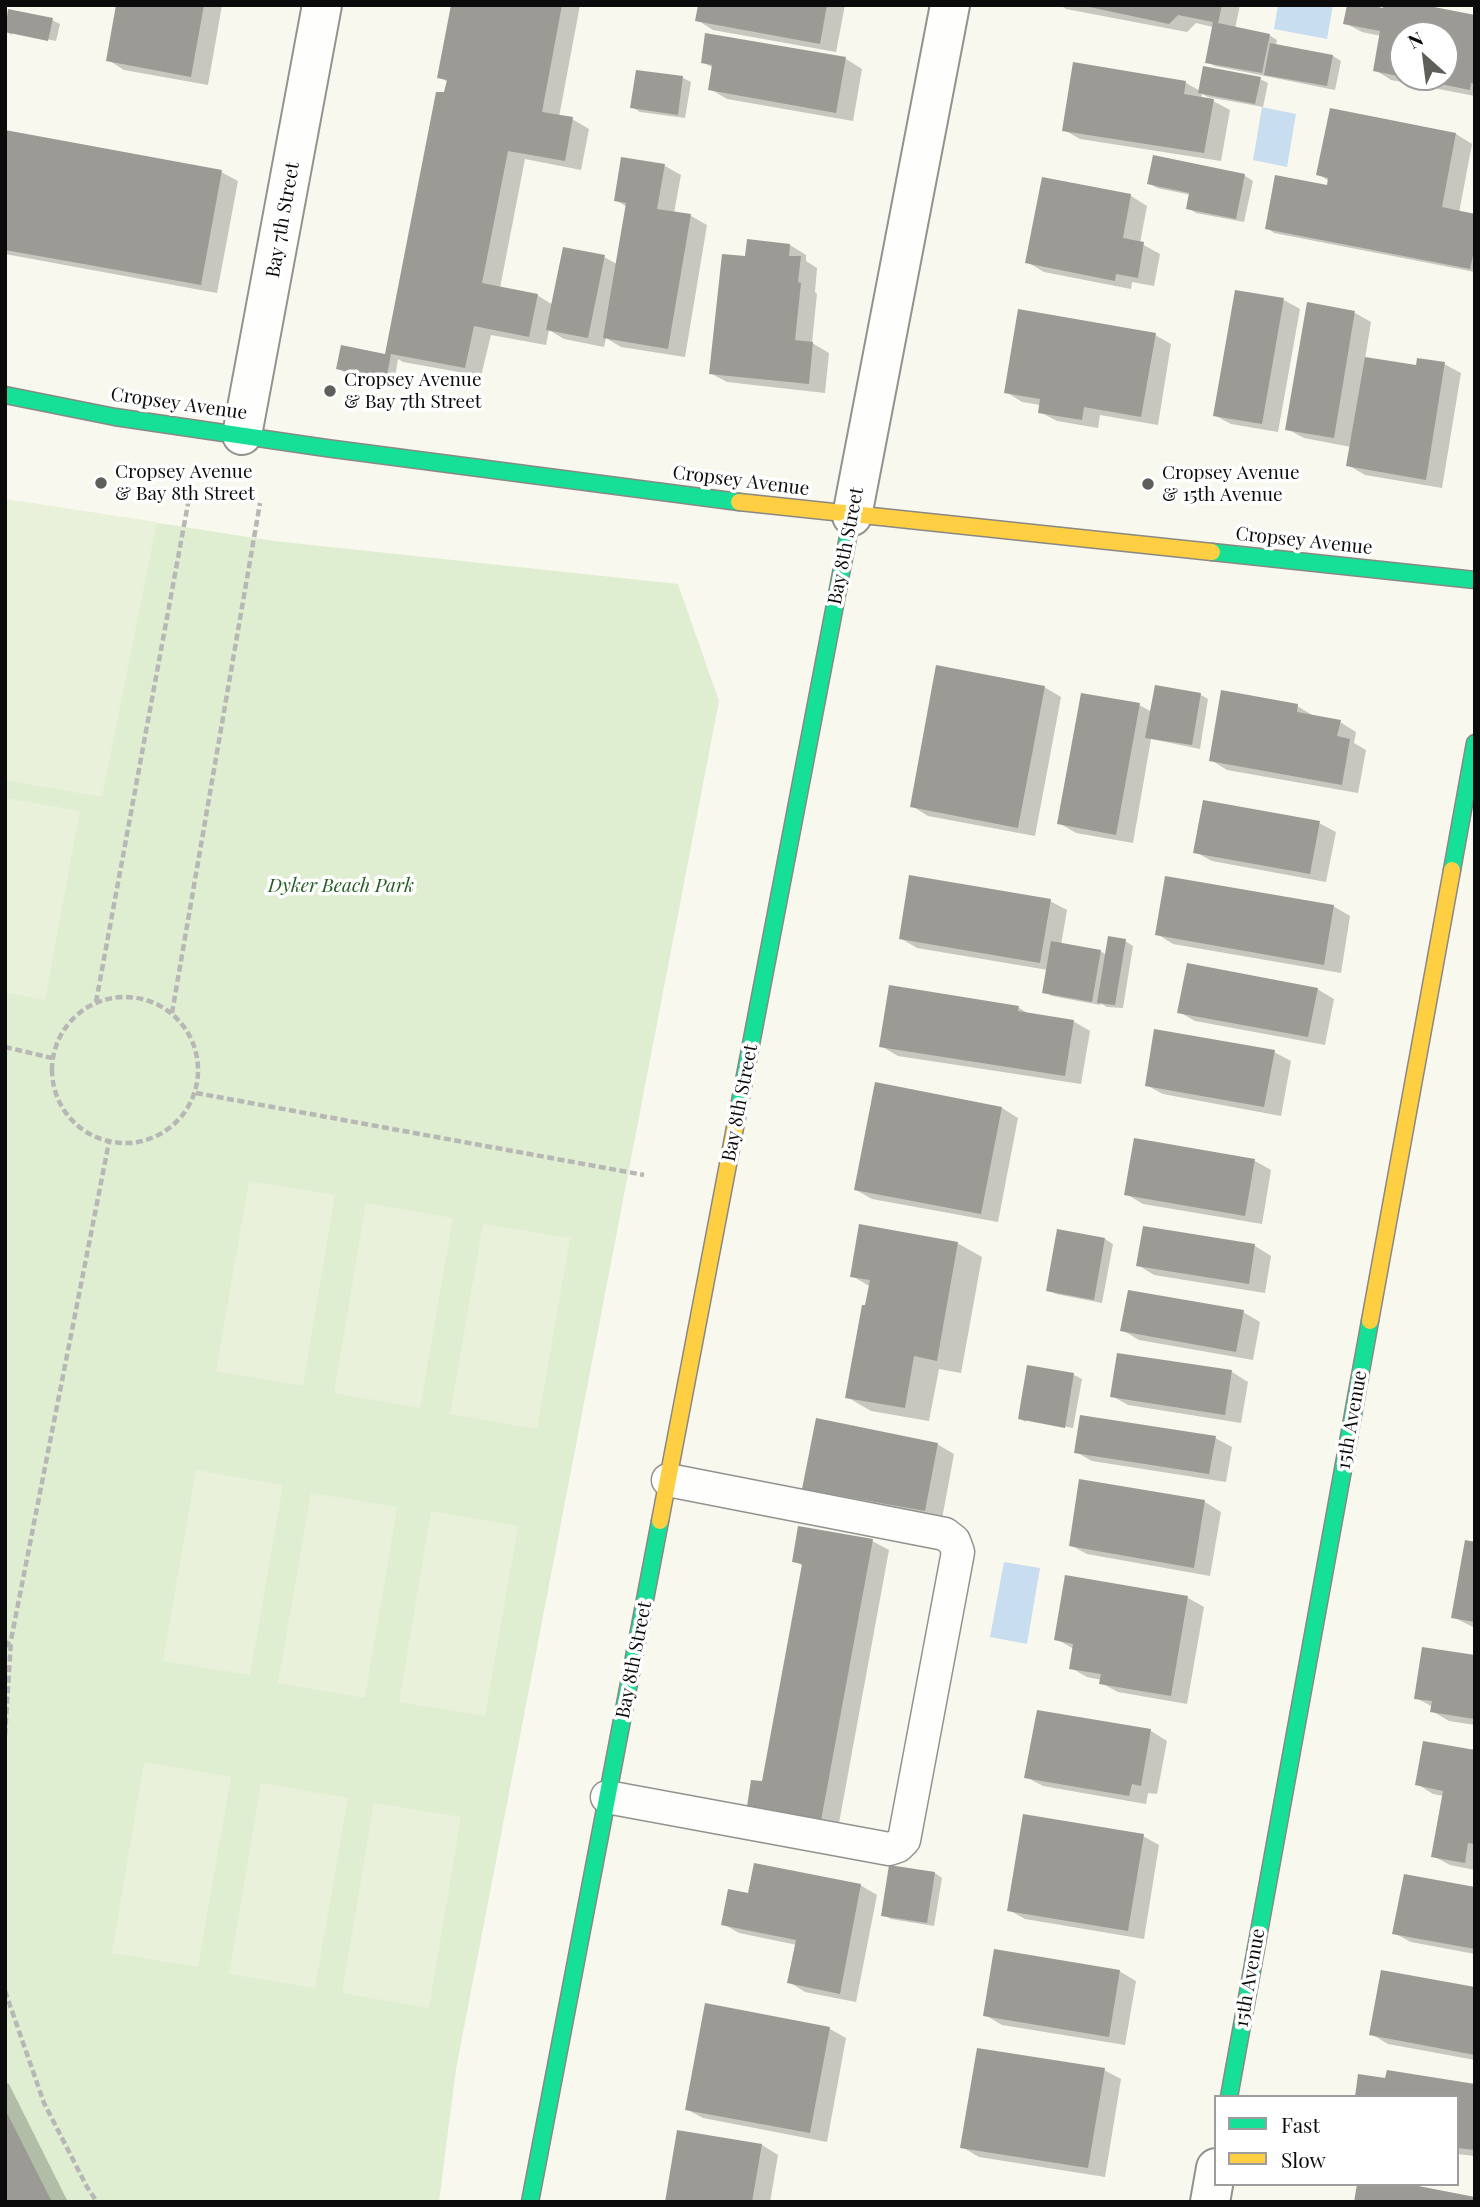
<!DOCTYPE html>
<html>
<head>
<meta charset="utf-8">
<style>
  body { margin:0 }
  #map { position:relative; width:1480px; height:2207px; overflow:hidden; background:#f9f8ef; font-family:"Playfair Display",serif }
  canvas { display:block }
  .frame { position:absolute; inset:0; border:7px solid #0b0b0b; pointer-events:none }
  .legend { position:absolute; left:1214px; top:2095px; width:245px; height:91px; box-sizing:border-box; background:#fff; border:2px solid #9d9d9d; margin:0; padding:9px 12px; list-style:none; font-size:21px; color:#0b0b0b }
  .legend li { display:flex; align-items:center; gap:14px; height:35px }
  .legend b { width:35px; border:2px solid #9d9d9d }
  .north { position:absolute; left:1389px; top:21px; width:70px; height:70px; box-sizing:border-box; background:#fff; border:2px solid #9d9d9d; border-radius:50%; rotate:332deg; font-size:19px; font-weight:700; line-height:28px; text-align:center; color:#0b0b0b }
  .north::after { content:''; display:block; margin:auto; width:24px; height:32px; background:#5e5e5b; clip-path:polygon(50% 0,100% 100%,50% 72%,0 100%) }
</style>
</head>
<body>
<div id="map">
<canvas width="1480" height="2207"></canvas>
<div class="frame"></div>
<ul class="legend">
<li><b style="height:9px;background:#16e098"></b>Fast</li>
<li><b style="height:9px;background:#ffcf43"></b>Slow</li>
</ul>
<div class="north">N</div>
</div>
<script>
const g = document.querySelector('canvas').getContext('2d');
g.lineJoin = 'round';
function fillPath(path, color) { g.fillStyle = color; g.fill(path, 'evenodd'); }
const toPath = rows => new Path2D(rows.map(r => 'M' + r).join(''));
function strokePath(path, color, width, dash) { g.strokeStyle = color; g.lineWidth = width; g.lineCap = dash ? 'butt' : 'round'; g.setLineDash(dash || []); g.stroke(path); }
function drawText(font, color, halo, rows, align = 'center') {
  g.font = font + ' "Playfair Display",serif'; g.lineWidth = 7; g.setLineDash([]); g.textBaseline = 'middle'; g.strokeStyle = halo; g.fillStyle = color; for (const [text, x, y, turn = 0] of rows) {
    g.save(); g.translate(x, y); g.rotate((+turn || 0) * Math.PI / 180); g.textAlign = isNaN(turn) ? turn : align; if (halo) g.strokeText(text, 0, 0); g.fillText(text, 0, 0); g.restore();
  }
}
fillPath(toPath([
  [5,499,274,541,678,584,719,701,456,2069,439,2202,5,2202]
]), '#dfedd1');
fillPath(toPath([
  [5,499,157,522,102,797,5,780],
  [5,798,80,811,45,1000,5,992],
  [249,1181,335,1195,303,1386,216,1371],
  [366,1203,453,1218,420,1408,334,1393],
  [483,1224,570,1238,537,1429,450,1414],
  [196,1470,283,1485,250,1675,163,1661],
  [311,1493,397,1507,365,1698,278,1683],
  [431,1511,518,1526,485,1716,399,1702],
  [144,1762,231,1777,198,1967,112,1953],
  [261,1783,348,1798,315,1988,229,1974],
  [374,1803,461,1817,429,2008,342,1993]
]), '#e9f1da');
fillPath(toPath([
  [1278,5,1333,5,1327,39,1274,29],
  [1262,107,1296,114,1287,167,1253,160],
  [1004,1562,1040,1568,1027,1644,990,1637]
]), '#c9ddf0');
fillPath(toPath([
  [117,5,222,5,208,85,124,70,108,60],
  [453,5,580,5,559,117,572,119,589,129,581,170,525,159,500,288,537,295,553,305,604,257,617,264,627,207,616,200,665,166,681,175,674,213,691,216,707,225,685,357,621,347,606,338,604,347,564,339,549,330,546,345,491,335,481,376,403,362,398,359,394,383,346,373,338,368,386,355,448,82,439,77],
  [699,5,845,5,836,52,713,30,697,20],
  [1060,5,1240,5,1235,29,1269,35,1277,40,1276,46,1333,56,1341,61,1335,90,1215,66,1207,62,1213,27,1196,23,1187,32,1066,9],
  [1384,10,1475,17,1475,96,1391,80,1375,70,1381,36,1362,32,1345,23],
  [1403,35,1445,35,1445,77,1403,77],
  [52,20,60,24,56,41,12,32,12,35,5,31],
  [707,35,846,59,862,69,853,121,727,99,710,89,714,68,702,62],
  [1075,64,1186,83,1200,91,1260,79,1268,83,1263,107,1208,97,1202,94,1201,99,1213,101,1230,110,1221,161,1080,139,1064,130],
  [637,72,683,78,691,82,685,118,640,112,632,107],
  [5,132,221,172,238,181,217,293,5,254],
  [1456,134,1472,144,1459,213,1475,216,1475,272,1274,233,1267,228,1335,188,1329,181,1318,174],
  [1155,157,1245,176,1253,181,1244,222,1196,213,1188,208,1191,195,1157,188,1149,183],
  [1044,179,1131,196,1147,206,1140,243,1160,254,1154,286,1132,282,1131,289,1044,272,1027,262],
  [749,241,790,245,806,255,806,261,817,268,815,292,817,294,812,343,829,353,825,393,727,382,710,373,746,258],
  [1284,300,1300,309,1278,432,1231,424,1214,415],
  [1355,313,1371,322,1365,359,1417,367,1444,364,1461,373,1442,488,1365,475,1348,465,1351,447,1304,438,1287,429],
  [1155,335,1171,344,1158,425,1100,415,1098,428,1057,421,1040,412,1041,405,1022,402,1006,392],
  [1044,687,1061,697,1035,836,928,816,912,806],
  [1201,695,1208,699,1200,749,1151,739,1133,843,1076,833,1059,823,1139,705,1152,712],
  [1297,706,1314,716,1340,722,1356,732,1354,743,1366,750,1358,793,1227,770,1211,760],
  [1319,823,1336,832,1326,882,1212,861,1195,852],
  [1050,901,1067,910,1061,945,1100,951,1107,955,1125,941,1133,946,1123,1008,1107,1007,1100,1003,1100,1005,1052,996,1044,992,1048,970,917,948,900,938],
  [1333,906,1350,916,1341,973,1173,944,1157,934],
  [1317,989,1334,999,1325,1045,1195,1021,1179,1012],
  [1019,1008,1031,1015,1073,1021,1090,1031,1081,1084,898,1056,881,1046],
  [1274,1052,1291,1061,1281,1116,1163,1094,1146,1085],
  [1002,1108,1018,1118,998,1222,872,1199,856,1190],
  [1136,1140,1255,1161,1271,1170,1262,1224,1143,1204,1126,1194],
  [1105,1239,1113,1244,1102,1303,1056,1294,1048,1290],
  [957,1243,982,1257,961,1373,939,1369,929,1421,871,1411,847,1397,871,1287,852,1276],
  [1255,1246,1271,1256,1265,1293,1154,1275,1138,1265],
  [1243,1312,1260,1322,1253,1360,1139,1340,1122,1330],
  [1118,1355,1232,1372,1248,1382,1241,1423,1128,1405,1112,1396],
  [1074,1375,1082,1379,1073,1428,1026,1419,1026,1422,1020,1419],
  [1215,1438,1232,1447,1226,1482,1092,1461,1076,1452],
  [937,1444,954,1454,942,1519,821,1498,804,1488],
  [1081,1481,1205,1502,1221,1512,1210,1576,1087,1554,1070,1545],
  [872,1541,889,1550,837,1834,763,1783,803,1566,794,1561],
  [1475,1544,1475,1628,1453,1617],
  [1188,1598,1204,1607,1187,1704,1118,1692,1101,1683,1102,1680,1087,1677,1071,1668,1074,1649,1056,1639],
  [1475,1657,1475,1725,1449,1721,1432,1711,1433,1707,1416,1698],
  [1039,1712,1151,1731,1167,1741,1157,1794,1148,1793,1146,1804,1043,1786,1026,1777],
  [1475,1752,1475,1870,1450,1865,1433,1856,1444,1796,1433,1794,1417,1784],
  [1143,1836,1159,1845,1144,1939,1025,1919,1009,1910],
  [935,1873,942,1878,934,1926,891,1919,883,1915],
  [860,1885,877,1895,856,2002,805,1992,789,1982,797,1945,739,1933,723,1924,749,1895],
  [1475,1889,1475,1954,1411,1942,1394,1933],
  [1119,1971,1136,1981,1125,2045,1002,2025,985,2015],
  [1475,1988,1475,2060,1388,2044,1371,2034],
  [706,2006,830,2029,846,2038,827,2142,703,2118,686,2109],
  [1104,2070,1121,2079,1105,2177,979,2157,962,2147],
  [1387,2079,1475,2085,1475,2156,1457,2154,1457,2097],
  [5,2082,9,2084,68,2202,5,2202],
  [762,2145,778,2155,770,2202,666,2202]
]), '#0003');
fillPath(toPath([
  [116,5,204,5,191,77,106,61],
  [451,5,562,5,542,112,573,117,565,161,508,151,482,283,538,294,529,337,474,326,465,368,391,354,386,380,336,369,341,345,385,354,436,92,444,92,447,80,437,78],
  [698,5,827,5,820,44,695,21],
  [1080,5,1222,5,1218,23,1270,34,1262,73,1205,63,1213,22,1178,15,1169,24],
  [1347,5,1369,5,1383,8,1383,5,1424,5,1475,15,1475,84,1471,83,1470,90,1410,78,1445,77,1445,35,1403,35,1403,77,1373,71,1380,31,1343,24],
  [8,9,53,18,48,41,5,32],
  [705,33,846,57,836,113,708,90,712,65,701,63],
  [1270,43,1333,55,1327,86,1264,75],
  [1073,62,1186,81,1184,94,1214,99,1204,153,1062,131],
  [1203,66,1261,77,1255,104,1198,93],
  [636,70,683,76,678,115,630,108],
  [1330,108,1456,133,1442,207,1475,214,1475,246,1470,269,1265,229,1275,175,1327,185,1328,178,1316,175],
  [5,130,222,170,201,285,5,250],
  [1153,155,1245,174,1236,219,1186,209,1189,193,1147,184],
  [621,157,665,164,657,209,691,214,668,349,603,338,626,203,614,201],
  [1042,177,1131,194,1123,238,1144,242,1138,278,1116,274,1115,281,1025,263],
  [747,239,790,244,789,256,801,256,798,282,801,283,795,340,813,342,809,384,709,374,722,254,745,256],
  [563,247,605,255,588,338,546,330],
  [1235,290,1284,298,1262,424,1213,416],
  [1307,302,1355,311,1334,438,1285,430],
  [1018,309,1156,333,1141,417,1084,407,1082,420,1038,413,1040,399,1004,393],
  [1365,357,1416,365,1417,358,1445,362,1426,480,1346,466],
  [936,665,1045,686,1018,828,910,807],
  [1155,685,1201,693,1192,745,1145,738],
  [1221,690,1298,704,1297,712,1341,720,1337,736,1350,739,1342,785,1209,761],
  [1081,693,1140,703,1116,835,1057,824],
  [1203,800,1320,821,1310,874,1193,853],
  [909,875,1051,899,1040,963,899,939],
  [1165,876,1334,905,1324,965,1155,935],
  [1108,936,1126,939,1115,1005,1097,1003],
  [1051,941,1101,950,1092,1002,1042,993],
  [1187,963,1318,988,1308,1037,1177,1013],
  [889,985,1019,1006,1018,1011,1074,1020,1065,1076,879,1047],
  [1154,1029,1275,1050,1264,1107,1145,1086],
  [875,1082,1002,1107,981,1214,854,1190],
  [1134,1138,1255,1159,1245,1216,1124,1195],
  [859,1224,958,1242,937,1361,914,1356,905,1408,845,1398,862,1305,865,1305,870,1280,850,1277],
  [1143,1226,1255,1244,1249,1284,1136,1266],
  [1057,1229,1105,1238,1094,1300,1046,1291],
  [1128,1290,1244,1310,1236,1352,1120,1331],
  [1117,1353,1232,1370,1225,1415,1110,1397],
  [1027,1365,1074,1373,1065,1428,1018,1419],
  [1080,1415,1216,1436,1209,1474,1074,1453],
  [816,1418,938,1443,925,1511,802,1489],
  [1079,1479,1205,1500,1194,1568,1069,1546],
  [798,1526,873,1539,820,1826,746,1813,751,1780,762,1781,789,1635,802,1564,792,1562],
  [1465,1540,1475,1542,1475,1622,1451,1618],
  [1065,1575,1188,1596,1171,1696,1099,1684,1101,1674,1069,1669,1073,1644,1054,1640],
  [1422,1647,1475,1655,1475,1719,1430,1712,1432,1701,1414,1699],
  [1037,1710,1151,1729,1141,1786,1132,1784,1129,1796,1024,1778],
  [1423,1741,1475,1750,1475,1844,1468,1843,1465,1863,1431,1857,1443,1791,1415,1785],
  [1023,1814,1144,1834,1128,1931,1007,1911],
  [754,1863,861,1884,840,1994,787,1983,796,1940,721,1925,728,1889,748,1893],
  [889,1865,935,1872,927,1923,881,1916],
  [1404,1874,1475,1887,1475,1949,1392,1934],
  [994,1949,1120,1970,1109,2037,983,2016],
  [1381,1970,1475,1987,1475,2055,1369,2035],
  [705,2003,830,2027,810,2133,685,2110],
  [977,2048,1105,2068,1088,2168,960,2148],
  [1387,2070,1475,2084,1475,2150,1457,2148,1457,2097,1355,2097,1358,2074,1385,2078],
  [5,2109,52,2202,5,2202],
  [677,2130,762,2144,752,2202,665,2202],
  [1357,2184,1408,2184,1475,2197,1475,2202,1354,2202]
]), '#9c9a95');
const lane = toPath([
  [607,1797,889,1849,898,1846,904,1840,958,1552,954,1541,945,1534,668,1480]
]);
const street = toPath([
  [242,435,322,5],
  [852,516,950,5],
  [1210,2202,1216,2168]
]);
const fast = toPath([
  [5,395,115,417,326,448,739,502],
  [1212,552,1475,580],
  [1452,870,1475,743],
  [738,1112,852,516],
  [1229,2097,1370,1321],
  [530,2202,660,1521]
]);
const slow = toPath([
  [739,502,1212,552],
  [1370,1321,1452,870],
  [660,1521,738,1112]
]);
strokePath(lane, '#92928e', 35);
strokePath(street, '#92928e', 42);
strokePath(fast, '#898884', 19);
strokePath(slow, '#898884', 19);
strokePath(toPath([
  '52 1070a73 73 0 1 1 146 0a73 73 0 1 1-146 0Z',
  [96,1002,190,493],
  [172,1013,260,503],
  [5,1047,52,1058],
  [196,1093,644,1175],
  [5,1647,11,1640,109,1142],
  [5,1735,11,1641],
  [5,1991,44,2103,87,2187,97,2202]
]), '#b7b7b5', 4.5, [7, 3.5]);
strokePath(lane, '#fefefd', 32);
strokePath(street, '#fefefd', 38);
strokePath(fast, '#16e098', 16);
strokePath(slow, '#ffcf43', 16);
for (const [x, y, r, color] of [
  [330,391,7,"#5e5e5b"],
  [101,483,7,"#5e5e5b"],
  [1148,484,7,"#5e5e5b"]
]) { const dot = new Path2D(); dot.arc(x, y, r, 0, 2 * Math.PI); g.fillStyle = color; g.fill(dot); strokePath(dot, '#fff', 2.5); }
drawText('19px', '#0b0b0b', '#fff', [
  ["Bay 7th Street",283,220,-80],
  ["Cropsey Avenue",179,404,8],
  ["Cropsey Avenue",741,481,7],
  ["Cropsey Avenue",1304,541,6],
  ["Bay 8th Street",846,546,-79],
  ["Bay 8th Street",740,1103,-79],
  ["15th Avenue",1352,1420,-80],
  ["Bay 8th Street",634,1660,-79],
  ["15th Avenue",1250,1978,-80]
]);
drawText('19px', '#0b0b0b', '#fff', [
  ["Cropsey Avenue",344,380],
  ["& Bay 7th Street",344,402],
  ["Cropsey Avenue",115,472],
  ["& Bay 8th Street",115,494],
  ["Cropsey Avenue",1162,473],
  ["& 15th Avenue",1162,495]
], 'left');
drawText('italic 19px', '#265d22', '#fff', [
  ["Dyker Beach Park",341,886]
]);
</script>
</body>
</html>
